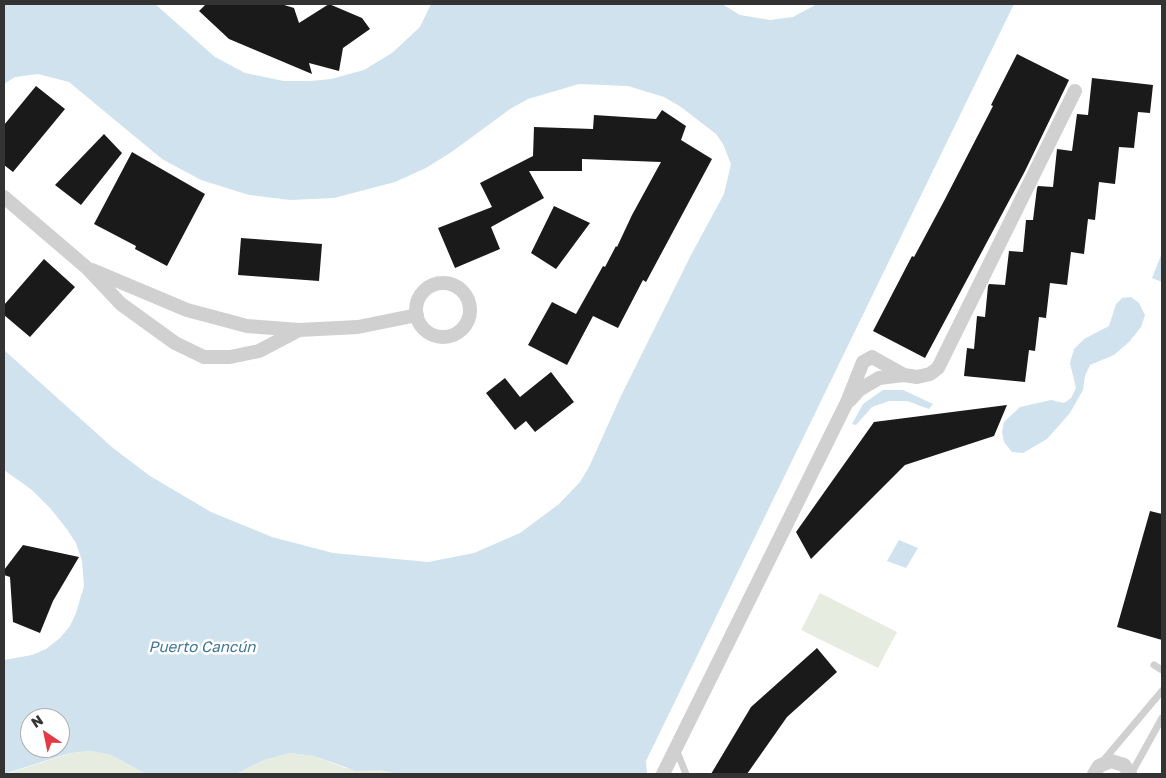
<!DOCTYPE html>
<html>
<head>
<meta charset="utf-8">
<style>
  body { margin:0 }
  #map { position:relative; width:1166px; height:778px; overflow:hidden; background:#fff; font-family:"Golos Text",sans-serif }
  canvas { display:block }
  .frame { position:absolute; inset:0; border:5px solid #333; pointer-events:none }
  .north { position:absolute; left:20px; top:708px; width:50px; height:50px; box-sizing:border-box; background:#fff; border:1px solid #adadad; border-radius:50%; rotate:326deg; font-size:14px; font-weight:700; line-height:20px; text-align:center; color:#333 }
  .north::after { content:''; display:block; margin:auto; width:18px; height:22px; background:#e63946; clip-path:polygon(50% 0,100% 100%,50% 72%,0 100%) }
</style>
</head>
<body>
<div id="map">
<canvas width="1166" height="778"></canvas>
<div class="frame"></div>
<div class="north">N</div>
</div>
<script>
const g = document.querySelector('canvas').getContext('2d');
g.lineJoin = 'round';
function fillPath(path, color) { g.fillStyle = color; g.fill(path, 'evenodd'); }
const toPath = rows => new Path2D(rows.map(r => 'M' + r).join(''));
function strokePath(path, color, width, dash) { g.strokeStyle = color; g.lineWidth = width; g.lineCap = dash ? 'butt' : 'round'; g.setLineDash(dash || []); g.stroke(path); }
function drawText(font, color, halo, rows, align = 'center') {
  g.font = font + ' "Golos Text",sans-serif'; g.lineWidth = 5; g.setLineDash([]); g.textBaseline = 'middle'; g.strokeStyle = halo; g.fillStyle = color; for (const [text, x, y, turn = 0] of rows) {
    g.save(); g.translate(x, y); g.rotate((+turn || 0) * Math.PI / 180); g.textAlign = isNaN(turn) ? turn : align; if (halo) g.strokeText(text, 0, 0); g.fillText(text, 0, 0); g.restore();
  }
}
fillPath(toPath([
  [820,593,897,632,878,668,801,630],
  [91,751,111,755,146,774,6,774,71,753],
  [290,753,314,756,345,768,379,770,398,774,236,774,264,760]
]), '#e6ecdf');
fillPath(toPath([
  [4,4,155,4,215,57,245,73,284,81,310,81,331,79,364,70,392,53,420,27,431,4,722,4,740,15,770,20,793,17,817,4,1014,4,646,761,647,774,398,774,379,770,356,771,314,756,290,753,264,760,236,774,146,774,111,755,91,751,70,753,4,774,4,660,32,655,46,649,60,638,70,626,76,613,84,586,82,561,76,543,66,528,50,508,32,490,4,470,4,350,113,448,150,476,211,512,272,537,333,553,428,562,474,553,520,533,559,504,580,482,589,467,621,396,691,255,724,194,731,164,723,144,716,134,681,107,664,97,628,86,579,84,528,99,510,109,453,151,426,168,395,182,334,198,290,200,249,195,201,180,162,159,69,82,38,74,15,77,4,84],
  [30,718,60,718,60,748,30,748],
  [1162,253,1162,282,1152,278],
  [1131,297,1139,303,1145,315,1141,327,1129,342,1114,355,1090,365,1085,376,1083,390,1070,413,1047,439,1023,453,1012,452,1004,442,1002,432,1004,422,1020,407,1051,400,1064,403,1071,398,1076,388,1070,363,1074,349,1084,339,1109,326,1116,304,1122,298],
  [883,390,903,390,933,404,929,409,907,401,889,401,872,407,856,425,852,424,863,404],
  [899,540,918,548,906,568,887,561]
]), '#cfe2ee');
fillPath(toPath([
  [206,4,281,4,294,8,299,23,329,4,362,18,370,29,343,48,339,71,309,63,312,74,229,39,199,11],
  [1017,54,1069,80,1025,171,925,358,873,331,912,256,914,257,944,201,993,106,991,105],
  [1092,78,1153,85,1150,113,1138,112,1134,148,1119,147,1115,184,1099,182,1095,220,1088,219,1084,254,1071,252,1067,285,1050,283,1046,318,1039,317,1035,351,1029,350,1025,382,964,376,967,348,974,349,977,316,985,317,988,286,989,284,1005,285,1009,251,1023,252,1026,220,1033,220,1037,188,1038,186,1053,187,1057,149,1072,151,1077,114,1088,115],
  [36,86,65,109,13,172,4,165,4,125],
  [662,110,686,126,681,140,712,159,646,282,643,280,618,328,593,316,567,365,528,345,552,302,576,314,603,266,605,267,616,246,617,247,632,215,661,162,582,159,582,171,529,171,544,198,491,227,500,249,455,268,438,228,492,207,480,183,533,156,534,127,593,129,594,115,656,119],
  [104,134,122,153,81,205,55,185],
  [132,152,205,194,167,266,135,249,136,246,94,224],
  [554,206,590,223,556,269,531,253],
  [241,238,322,244,319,281,238,275],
  [44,259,75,287,30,337,4,315,4,305],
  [551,372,574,402,535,432,526,421,515,430,486,393,505,378,520,397],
  [1007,405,994,436,905,465,811,559,796,532,874,422],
  [1150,511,1162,514,1162,640,1117,627],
  [23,545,79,557,53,601,40,633,13,622,10,577,4,575,4,570],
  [817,648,837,672,787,717,747,774,711,774,751,707]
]), '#1a1a1a');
strokePath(toPath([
  [1154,665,1162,670],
  [676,749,686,774],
  [1103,761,1162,691],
  [1131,774,1162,718]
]), '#d0d0d0', 7);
strokePath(toPath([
  [4,197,87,268,121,304,175,343,204,357,230,357,259,351,299,330],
  [92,270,187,310,247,326,299,330,358,327,417,315],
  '416 310a27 27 0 1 1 54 0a27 27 0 1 1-54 0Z',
  [850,400,859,390,879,378,904,375,917,377,930,374,938,368,1075,91],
  [663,774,847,402,863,362,872,357,904,375],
  [1094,774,1099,766,1111,761,1124,765,1130,774]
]), '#d0d0d0', 14);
drawText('italic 15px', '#3f7597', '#fff', [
  ["Puerto Cancún",202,647]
]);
</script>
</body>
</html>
